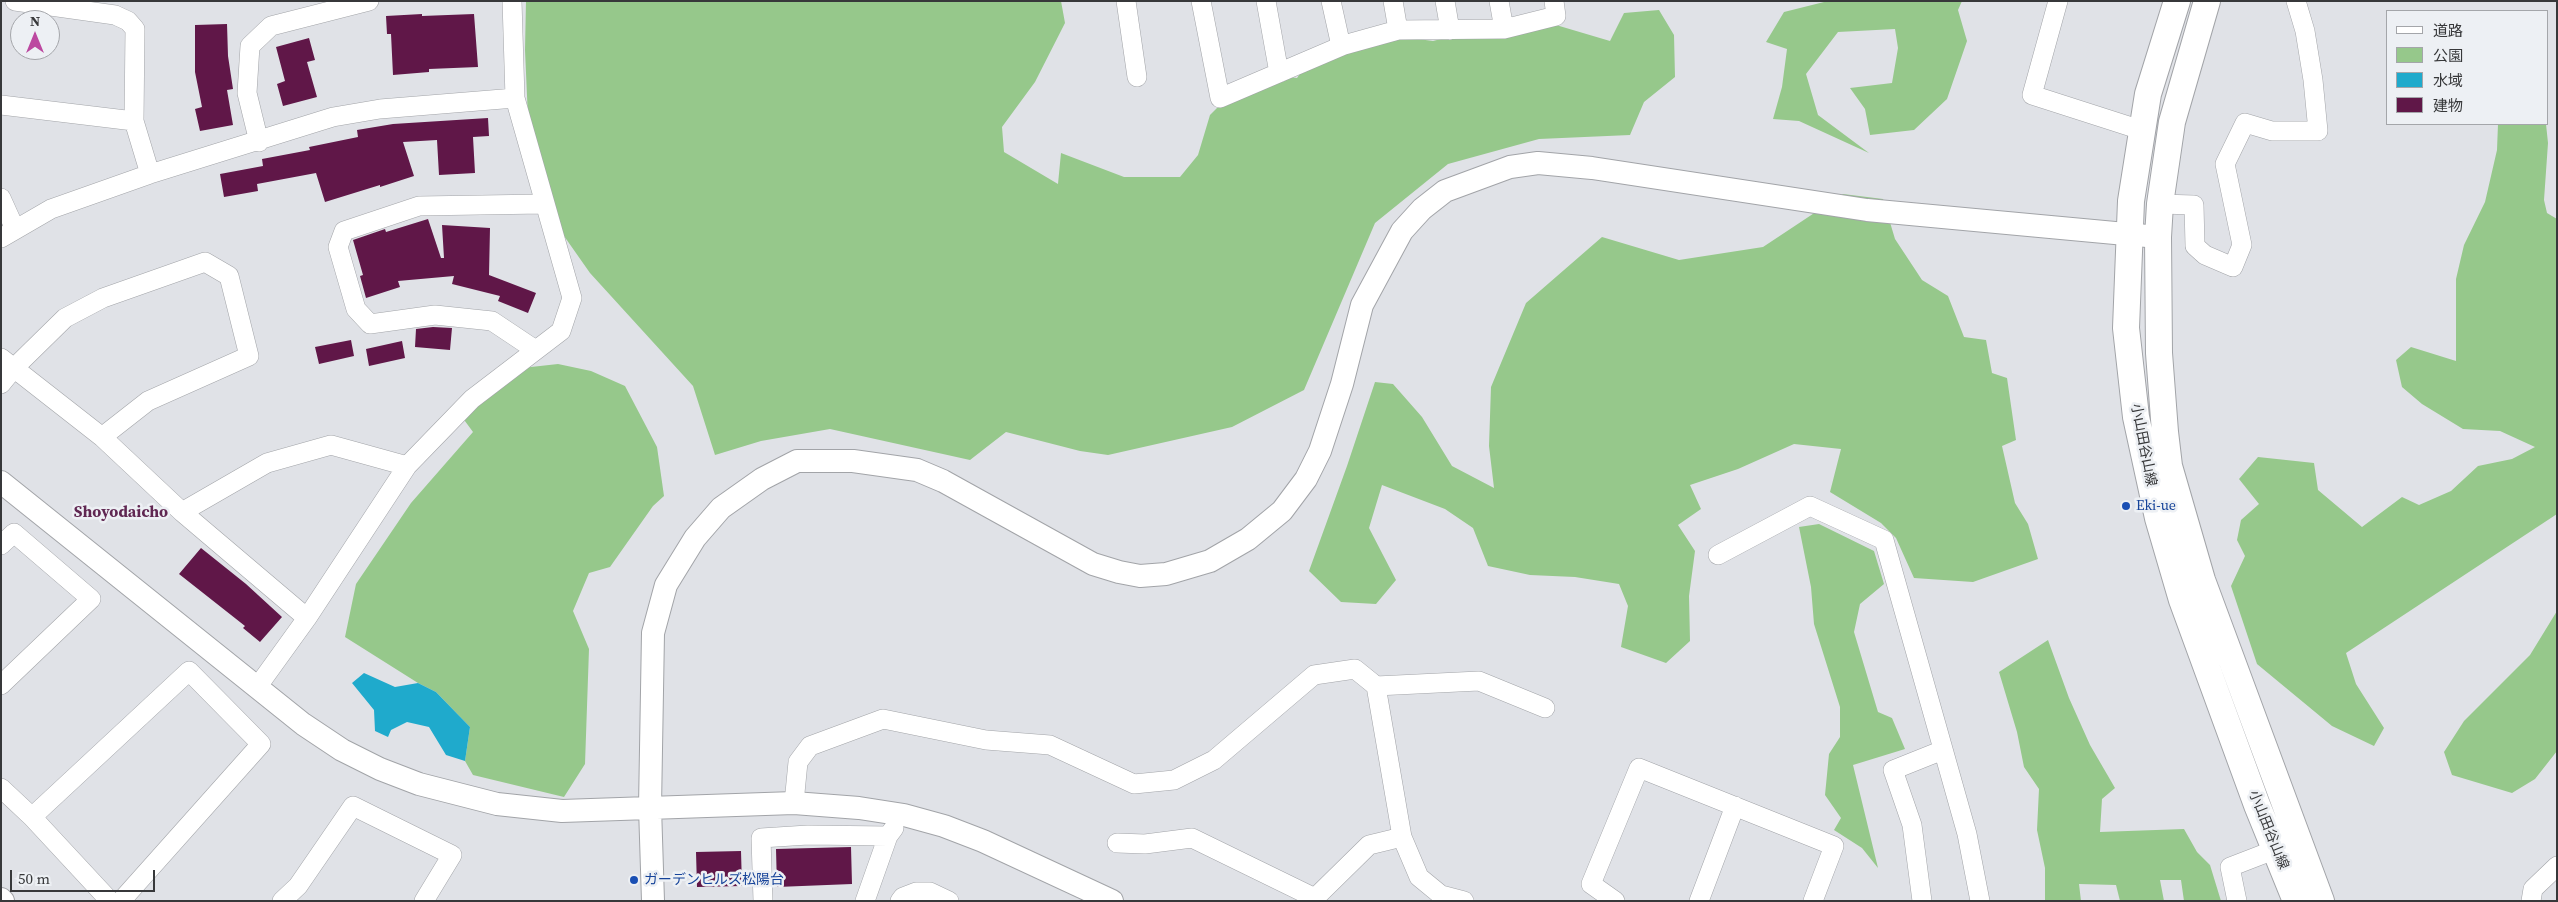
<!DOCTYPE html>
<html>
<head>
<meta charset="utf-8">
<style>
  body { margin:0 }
  #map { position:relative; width:2558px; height:902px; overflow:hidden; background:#e0e2e7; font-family:"Source Serif 4","Noto Sans JP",serif }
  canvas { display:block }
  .frame { position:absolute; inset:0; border:2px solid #37383a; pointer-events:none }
  .legend { position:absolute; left:2386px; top:10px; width:162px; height:115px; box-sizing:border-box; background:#edf0f4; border:1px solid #a4a6aa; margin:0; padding:6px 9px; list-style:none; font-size:15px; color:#37383a }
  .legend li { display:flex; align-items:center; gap:10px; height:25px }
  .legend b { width:25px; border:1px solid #a4a6aa }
  .north { position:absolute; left:10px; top:10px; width:50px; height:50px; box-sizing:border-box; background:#edf0f4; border:1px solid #a4a6aa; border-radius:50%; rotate:0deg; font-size:14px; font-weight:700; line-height:20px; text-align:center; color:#37383a }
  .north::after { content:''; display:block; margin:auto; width:18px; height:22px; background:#bc48a0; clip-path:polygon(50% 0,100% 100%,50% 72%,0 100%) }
  .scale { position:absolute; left:10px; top:870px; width:145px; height:22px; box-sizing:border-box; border:2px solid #37383a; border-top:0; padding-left:6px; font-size:15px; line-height:18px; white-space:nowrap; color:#37383a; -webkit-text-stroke:4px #edf0f4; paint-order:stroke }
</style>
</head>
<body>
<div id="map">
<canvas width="2558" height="902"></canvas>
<div class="frame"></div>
<ul class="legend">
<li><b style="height:6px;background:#fff"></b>道路</li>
<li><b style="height:14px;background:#96c88b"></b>公園</li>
<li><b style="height:14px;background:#1faacc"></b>水域</li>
<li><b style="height:14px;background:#601748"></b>建物</li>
</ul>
<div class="north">N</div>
<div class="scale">50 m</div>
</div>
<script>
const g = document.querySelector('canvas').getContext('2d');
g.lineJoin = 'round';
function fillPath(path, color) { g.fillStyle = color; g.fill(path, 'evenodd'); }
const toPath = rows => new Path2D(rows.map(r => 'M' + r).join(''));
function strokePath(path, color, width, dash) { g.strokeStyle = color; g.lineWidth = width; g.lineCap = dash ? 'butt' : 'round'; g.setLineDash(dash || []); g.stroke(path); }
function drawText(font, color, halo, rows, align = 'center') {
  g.font = font + ' "Source Serif 4","Noto Sans JP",serif'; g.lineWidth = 5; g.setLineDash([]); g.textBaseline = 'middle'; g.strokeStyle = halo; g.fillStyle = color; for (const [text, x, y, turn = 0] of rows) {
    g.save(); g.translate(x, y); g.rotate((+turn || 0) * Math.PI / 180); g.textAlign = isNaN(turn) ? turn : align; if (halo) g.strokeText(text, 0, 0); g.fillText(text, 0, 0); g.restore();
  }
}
fillPath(toPath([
  [526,1,1061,1,1065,23,1035,82,1002,127,1004,152,1058,184,1061,153,1124,177,1180,177,1198,155,1210,115,1233,92,1272,75,1297,78,1312,56,1395,36,1433,41,1492,26,1556,25,1610,41,1624,13,1659,10,1674,35,1675,77,1644,102,1630,135,1539,139,1448,164,1375,223,1304,390,1232,427,1108,455,1080,451,1006,432,970,460,830,429,761,441,715,455,693,386,590,273,557,226,529,141,525,50],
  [1828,1,1962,1,1958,10,1967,41,1947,99,1914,130,1870,135,1865,109,1850,88,1892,83,1898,48,1895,29,1838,32,1806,74,1818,115,1869,153,1799,121,1773,119,1782,87,1787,49,1766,42,1784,12],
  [2498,124,2546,124,2548,143,2544,200,2547,213,2557,219,2557,514,2346,653,2356,684,2384,728,2374,746,2332,726,2257,664,2231,586,2245,556,2237,540,2241,520,2259,504,2239,479,2258,457,2314,463,2318,490,2362,527,2402,497,2419,505,2451,491,2478,466,2512,459,2535,447,2500,431,2463,429,2422,404,2402,387,2396,360,2411,347,2456,361,2456,279,2464,245,2485,202,2497,150],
  [1843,194,1883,199,1895,239,1922,280,1948,296,1964,337,1986,340,1992,373,2007,378,2016,440,2002,446,2015,503,2028,524,2038,559,1973,582,1914,578,1896,538,1881,523,1830,492,1841,449,1794,444,1738,469,1690,485,1701,509,1678,525,1695,551,1689,596,1690,641,1666,663,1621,647,1628,606,1619,584,1575,577,1530,575,1488,566,1473,528,1445,509,1382,485,1369,528,1396,580,1376,604,1341,602,1309,571,1347,466,1375,382,1393,384,1422,417,1452,466,1494,488,1489,446,1491,387,1526,303,1602,237,1679,260,1763,247],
  [558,364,591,371,625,386,657,447,664,496,653,506,610,567,589,573,573,611,589,649,585,764,564,797,473,775,465,761,470,727,436,692,418,683,345,637,356,584,411,503,473,432,462,417,522,368],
  [1819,524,1874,551,1884,584,1860,604,1854,632,1878,712,1892,718,1905,749,1853,765,1878,868,1862,848,1834,830,1841,818,1825,795,1829,754,1840,737,1840,707,1814,624,1811,587,1799,527],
  [2557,611,2557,751,2535,779,2512,793,2452,775,2444,752,2464,721,2530,655],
  [2048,640,2069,698,2090,745,2115,788,2102,799,2100,832,2184,829,2197,852,2210,865,2221,901,2184,901,2181,880,2160,880,2164,901,2120,901,2116,885,2079,884,2081,901,2045,901,2045,868,2037,830,2039,789,2024,767,2017,732,1999,672]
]), '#96c88b');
fillPath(toPath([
  [364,673,395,687,418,683,436,692,470,727,465,761,446,755,429,727,407,722,391,730,388,737,375,731,374,710,352,683]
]), '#1faacc');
fillPath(toPath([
  [422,14,422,16,474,14,478,67,429,69,429,72,393,75,391,34,387,34,386,16],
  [227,24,228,56,233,89,227,90,233,125,200,131,195,109,202,107,195,72,195,25],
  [309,38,315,60,307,62,317,97,283,106,277,84,285,81,276,47],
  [488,118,489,136,473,137,475,173,439,175,437,140,403,142,414,176,380,187,380,185,325,202,316,173,257,184,258,191,224,197,220,174,263,166,262,159,310,150,309,147,358,137,357,130,393,124],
  [428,219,441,258,444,258,442,225,490,228,489,275,536,293,528,313,498,301,500,296,452,284,454,276,398,281,400,287,366,298,360,276,363,275,353,240,385,229,386,232],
  [433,327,452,328,450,350,415,347,416,329],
  [351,340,354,356,319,364,315,347],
  [402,341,405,358,369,366,366,349],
  [201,548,246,584,282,617,260,642,243,628,245,626,179,574],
  [851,847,852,884,777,887,776,849],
  [741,851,742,886,697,887,696,852]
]), '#601748');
const minor = toPath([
  [15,1,115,15,128,21,135,29,134,121,150,174],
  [1126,1,1137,77],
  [1201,1,1220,98,1344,45,1398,30,1504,29,1556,16,1554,1],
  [1266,1,1279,73],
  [1331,1,1341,46],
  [1393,1,1398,30],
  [1445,1,1450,30],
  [1499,1,1504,29],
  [2058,1,2032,95,2141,130],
  [1,105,134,121],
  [259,142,247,93,250,46,271,26,369,1],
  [1,198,15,229],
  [2160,204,2194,205,2195,246,2205,255,2233,267,2242,245,2225,164,2245,123,2272,131,2318,131,2313,80,2305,31,2296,1],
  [1,238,51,209,150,174,333,117,380,109,515,98],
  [534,349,492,321,435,315,370,324,356,309,338,247,344,231,419,206,543,204],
  [1,358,102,437,182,512,307,618],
  [1,384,14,368,65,318,103,298,205,262,229,276,249,356,148,401,102,437],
  [182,512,267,463,331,445,407,466],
  [1,545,14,533,91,599,1,685],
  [1718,555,1810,506,1884,540,1967,834,1980,901],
  [258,686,307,618,407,466,472,399,561,331,572,298,515,98,512,1],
  [1376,686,1479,681,1545,708],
  [1,788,32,817,110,901],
  [794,803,798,762,810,746,883,719,986,740,1050,745,1134,784,1174,780,1214,760,1314,675,1355,669,1376,686,1402,837,1419,877,1441,895,1464,901],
  [32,817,189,671,261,744,121,901],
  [1117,843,1145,844,1192,838,1315,898,1369,845,1402,837],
  [282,901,298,886,353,806,452,855,424,901],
  [763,901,761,838,808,835,888,836],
  [865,901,888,836,894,828],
  [900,901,903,897,916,892,930,892,949,901],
  [1615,901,1591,884,1639,768,1834,846,1813,901],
  [1699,901,1735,806],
  [1922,901,1912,825,1893,770,1943,750],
  [2237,901,2230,867,2287,845],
  [2531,901,2533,889,2557,866]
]);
const tertiary = toPath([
  [1,482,303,724,342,750,380,769,419,784,497,804,562,811,794,803,859,808,904,815,944,826,983,841,1112,901],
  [1,899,3,901],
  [653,901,650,807,653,633,666,585,695,538,721,508,762,479,797,461,853,461,917,470,943,481,1093,564,1119,572,1140,576,1166,574,1210,561,1248,539,1282,511,1306,479,1320,451,1342,384,1362,305,1402,231,1422,209,1445,191,1510,167,1538,163,1592,168,1867,210,2158,237]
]);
const secondary = toPath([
  [2177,1,2148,94,2131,201,2126,328,2136,417,2158,518,2182,600,2257,805,2296,901],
  [2207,1,2172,122,2160,204,2158,237,2159,353,2165,432,2169,466,2202,580,2321,901]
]);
strokePath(minor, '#a2a4a8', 20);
strokePath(tertiary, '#a2a4a8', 24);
strokePath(secondary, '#a2a4a8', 28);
strokePath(minor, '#fff', 19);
strokePath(tertiary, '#fff', 22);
strokePath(secondary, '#fff', 26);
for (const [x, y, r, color] of [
  [2126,506,5,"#1a4fb4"],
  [634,880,5,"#1a4fb4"]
]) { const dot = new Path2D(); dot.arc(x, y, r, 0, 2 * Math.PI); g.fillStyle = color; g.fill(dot); strokePath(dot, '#edf0f4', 2); }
drawText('14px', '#37383a', '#edf0f4', [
  ["小山田谷山線",2143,445,79],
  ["小山田谷山線",2268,830,68]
]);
drawText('14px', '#164399', '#edf0f4', [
  ["Eki-ue",2136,506],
  ["ガーデンヒルズ松陽台",644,880]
], 'left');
drawText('bold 16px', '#602752', '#edf0f4', [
  ["Shoyodaicho",121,513]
]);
</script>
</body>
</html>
